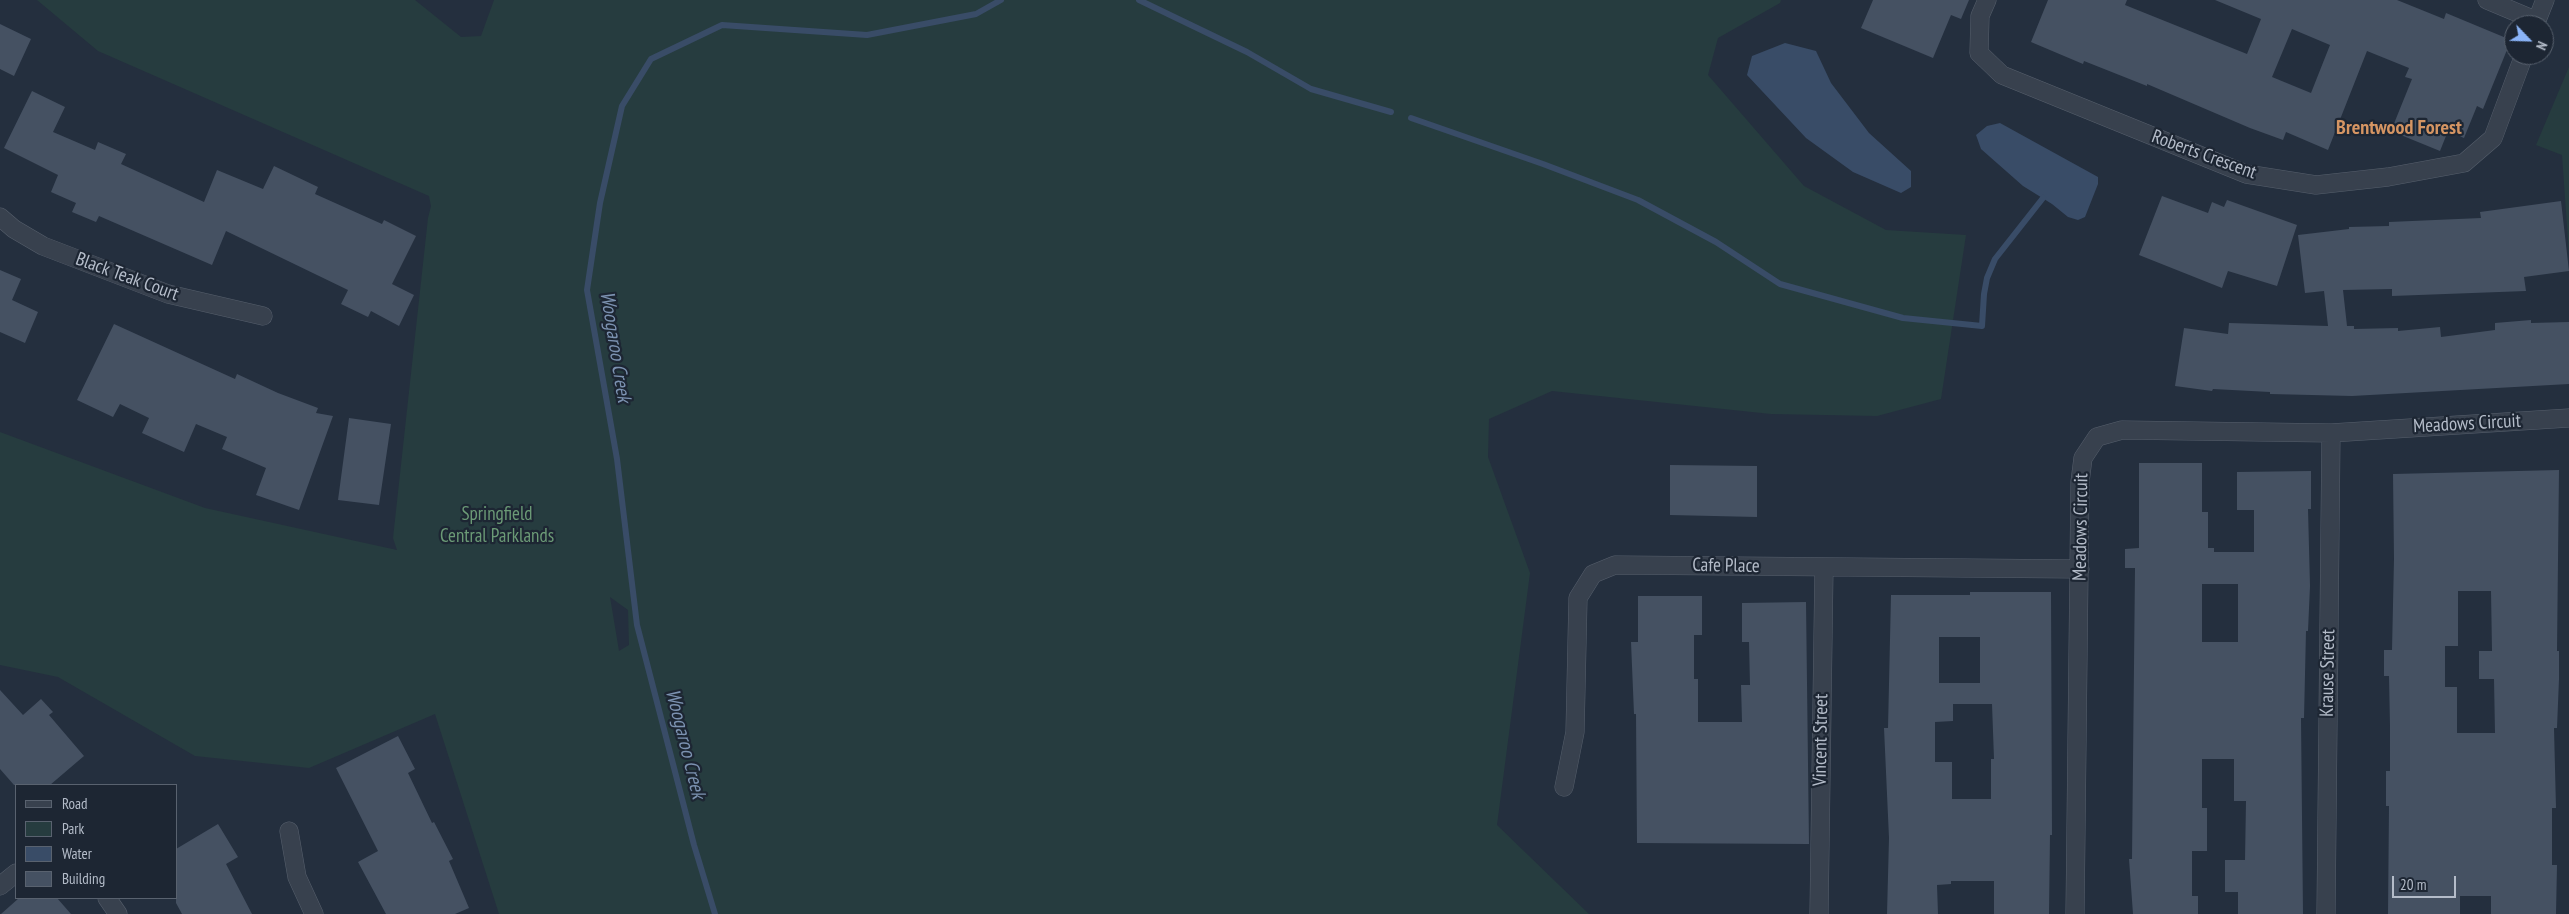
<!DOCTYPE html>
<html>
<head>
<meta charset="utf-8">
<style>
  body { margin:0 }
  #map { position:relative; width:2569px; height:914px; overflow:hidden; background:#242f3e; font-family:"PT Sans Narrow",sans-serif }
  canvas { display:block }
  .legend { position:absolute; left:15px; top:784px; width:162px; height:115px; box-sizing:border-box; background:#1d2633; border:1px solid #59626f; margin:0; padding:6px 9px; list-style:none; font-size:15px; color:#b4bcc9 }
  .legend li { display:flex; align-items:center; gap:10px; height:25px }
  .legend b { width:25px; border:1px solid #59626f }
  .north { position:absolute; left:2504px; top:15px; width:50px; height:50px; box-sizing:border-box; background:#1d2633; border:1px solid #59626f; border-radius:50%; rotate:114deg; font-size:14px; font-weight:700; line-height:20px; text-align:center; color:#b4bcc9 }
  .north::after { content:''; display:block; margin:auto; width:18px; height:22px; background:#8ab4f8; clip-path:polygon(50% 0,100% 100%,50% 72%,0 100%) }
  .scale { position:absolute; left:2392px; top:876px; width:64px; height:22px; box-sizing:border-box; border:2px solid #b4bcc9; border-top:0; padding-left:6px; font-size:15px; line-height:18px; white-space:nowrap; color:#b4bcc9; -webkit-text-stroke:4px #1d2633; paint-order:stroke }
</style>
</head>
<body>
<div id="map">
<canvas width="2569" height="914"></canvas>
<ul class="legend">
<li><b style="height:6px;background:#38414e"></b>Road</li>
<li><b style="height:14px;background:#263c3f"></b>Park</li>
<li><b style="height:14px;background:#394c67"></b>Water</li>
<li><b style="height:14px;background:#455162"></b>Building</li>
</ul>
<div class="north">N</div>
<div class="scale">20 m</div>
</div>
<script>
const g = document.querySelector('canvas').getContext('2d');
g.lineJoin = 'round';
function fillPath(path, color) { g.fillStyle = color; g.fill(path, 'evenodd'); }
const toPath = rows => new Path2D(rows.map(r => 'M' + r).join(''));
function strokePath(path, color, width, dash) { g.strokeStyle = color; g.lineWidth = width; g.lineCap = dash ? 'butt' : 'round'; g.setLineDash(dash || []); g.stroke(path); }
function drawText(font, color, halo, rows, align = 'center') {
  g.font = font + ' "PT Sans Narrow",sans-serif'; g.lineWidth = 4.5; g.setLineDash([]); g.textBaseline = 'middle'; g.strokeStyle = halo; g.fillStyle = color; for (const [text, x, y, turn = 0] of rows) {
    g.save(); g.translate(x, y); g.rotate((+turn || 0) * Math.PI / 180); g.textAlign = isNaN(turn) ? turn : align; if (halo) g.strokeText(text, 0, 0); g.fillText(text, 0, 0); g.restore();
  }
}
fillPath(toPath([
  [37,0,415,0,461,37,481,36,494,0,1781,0,1780,3,1718,38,1708,75,1804,186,1886,230,1966,235,1941,399,1877,416,1771,414,1552,391,1489,419,1488,457,1530,573,1497,825,1589,914,499,914,435,714,309,768,195,756,58,677,0,665,0,432,205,508,397,550,393,538,428,218,431,206,429,196,98,51],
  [610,597,628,610,629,645,619,651],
  [2569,67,2569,255,2562,155,2536,145]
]), '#263c3f');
fillPath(toPath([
  [1785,43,1816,51,1831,83,1869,133,1911,171,1911,187,1901,193,1853,172,1806,138,1747,75,1752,56],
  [2000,123,2098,177,2098,184,2085,217,2078,220,2068,217,2052,204,2023,186,1981,149,1976,135,1987,126]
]), '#394c67');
strokePath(toPath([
  [1139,0,1247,52,1311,89,1391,112],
  [1411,118,1543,164,1638,200,1716,242,1780,284,1903,318,1982,326,1984,294,1987,278,1995,259,2043,198],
  [715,914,694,845,637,625,617,459,587,290,600,203,622,106,651,59,722,25,867,35,976,14,1001,0]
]), '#394c67', 6);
fillPath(toPath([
  [1873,0,1969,0,1961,19,1951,15,1933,58,1861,28],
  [2048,0,2127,0,2125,5,2247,54,2261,19,2215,0,2397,0,2444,19,2446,13,2511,40,2483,109,2477,106,2464,138,2448,131,2440,151,2391,131,2412,79,2405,77,2409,68,2367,51,2328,150,2286,132,2283,140,2250,128,2147,84,2147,86,2084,61,2083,64,2031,42],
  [2292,29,2330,45,2311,93,2272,77],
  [0,24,31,39,14,76,0,69],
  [32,91,65,107,53,132,95,150,98,142,126,154,121,164,204,202,217,170,263,189,274,166,318,187,315,194,382,224,384,220,416,236,392,284,414,295,399,326,371,311,368,317,341,304,348,290,226,231,212,265,99,216,96,222,72,212,76,203,51,192,58,175,4,148],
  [2162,196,2208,213,2212,202,2224,207,2227,200,2297,225,2277,286,2228,271,2222,288,2139,255],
  [2561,201,2569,271,2524,277,2526,291,2392,296,2392,289,2343,290,2347,326,2354,326,2354,329,2398,328,2398,331,2440,327,2441,337,2495,330,2495,323,2531,320,2531,323,2569,322,2569,384,2352,396,2270,394,2270,392,2213,389,2212,391,2175,386,2184,328,2228,334,2229,323,2328,326,2324,291,2305,293,2298,235,2349,229,2349,227,2389,226,2389,222,2481,218,2480,212],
  [0,270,21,279,12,300,38,312,25,343,0,332],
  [114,324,235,379,237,374,278,393,318,408,316,413,333,416,299,510,256,495,266,468,222,449,227,437,196,424,184,452,142,433,149,418,120,404,113,417,77,400],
  [349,418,391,424,379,505,338,500],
  [2139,463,2202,463,2202,512,2208,512,2208,548,2214,548,2214,552,2254,552,2254,510,2237,510,2237,472,2311,471,2311,509,2308,509,2310,586,2308,631,2306,631,2304,718,2301,718,2303,914,2238,914,2238,892,2225,892,2225,860,2245,860,2246,801,2234,801,2234,759,2202,759,2202,808,2207,808,2207,851,2192,851,2192,896,2198,896,2198,914,2133,914,2129,859,2132,859,2135,568,2125,568,2125,549,2139,548],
  [2202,584,2238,584,2238,642,2202,642],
  [1670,465,1757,466,1757,517,1670,515],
  [2559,470,2557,651,2559,651,2559,679,2557,728,2554,728,2556,808,2552,808,2552,865,2557,865,2556,914,2491,914,2491,896,2460,896,2460,914,2388,914,2389,806,2386,806,2386,771,2390,771,2390,726,2389,676,2384,676,2384,650,2392,650,2394,559,2393,474],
  [2458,591,2491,591,2492,651,2479,651,2479,679,2494,679,2495,733,2457,733,2457,687,2445,687,2445,646,2458,646],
  [1970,592,2051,592,2052,835,2050,835,2049,914,1994,914,1994,881,1951,881,1951,884,1937,885,1938,914,1887,914,1889,838,1884,728,1888,728,1891,595,1970,595],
  [1939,637,1980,637,1980,683,1939,683],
  [1953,704,1992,704,1994,759,1991,759,1991,799,1952,799,1952,762,1935,762,1935,722,1953,721],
  [1638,596,1702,596,1702,635,1694,635,1694,679,1698,679,1698,722,1742,722,1741,685,1750,685,1749,642,1742,642,1742,603,1806,602,1809,844,1637,843,1636,714,1634,714,1631,642,1638,642],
  [0,690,23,715,41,699,53,712,49,715,84,756,50,785,14,785,0,769],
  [398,736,415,769,408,773,432,823,434,822,453,859,449,861,469,908,455,914,386,914,358,862,378,851,336,768],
  [218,824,238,857,226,864,252,914,182,914,176,903,176,849],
  [19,898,57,898,71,914,1,914]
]), '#455162');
const street = toPath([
  [1987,0,1980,16,1979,53,2002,75,2246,174,2316,185,2388,177,2464,163,2493,138,2524,55],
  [2487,0,2537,21],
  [2535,25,2545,0],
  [0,217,14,229,43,246,168,294,263,316],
  [1564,787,1575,732,1578,598,1593,574,1615,565,2080,569],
  [289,831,297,877,314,914],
  [0,886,16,873],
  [107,898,118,914],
  [1819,914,1824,567],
  [2075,914,2080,482,2083,458,2097,437,2122,430,2331,433,2569,418],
  [2326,914,2331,433]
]);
strokePath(street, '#565f6c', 19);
strokePath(street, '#38414e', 18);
drawText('19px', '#b4bcc9', '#1d2633', [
  ["Roberts Crescent",2204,155,20],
  ["Black Teak Court",127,277,20],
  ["Meadows Circuit",2467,424,-3],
  ["Meadows Circuit",2081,527,-89],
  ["Cafe Place",1726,566,1],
  ["Krause Street",2328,673,-89],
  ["Vincent Street",1821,740,-89]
]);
drawText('19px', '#6b9a76', '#1d2633', [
  ["Springfield",497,515],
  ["Central Parklands",497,537]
]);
drawText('bold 20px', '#d59563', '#1d2633', [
  ["Brentwood Forest",2399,128]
]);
drawText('italic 20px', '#7c92b1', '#1d2633', [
  ["Woogaroo Creek",615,347,81],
  ["Woogaroo Creek",685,744,76]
]);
</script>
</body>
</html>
